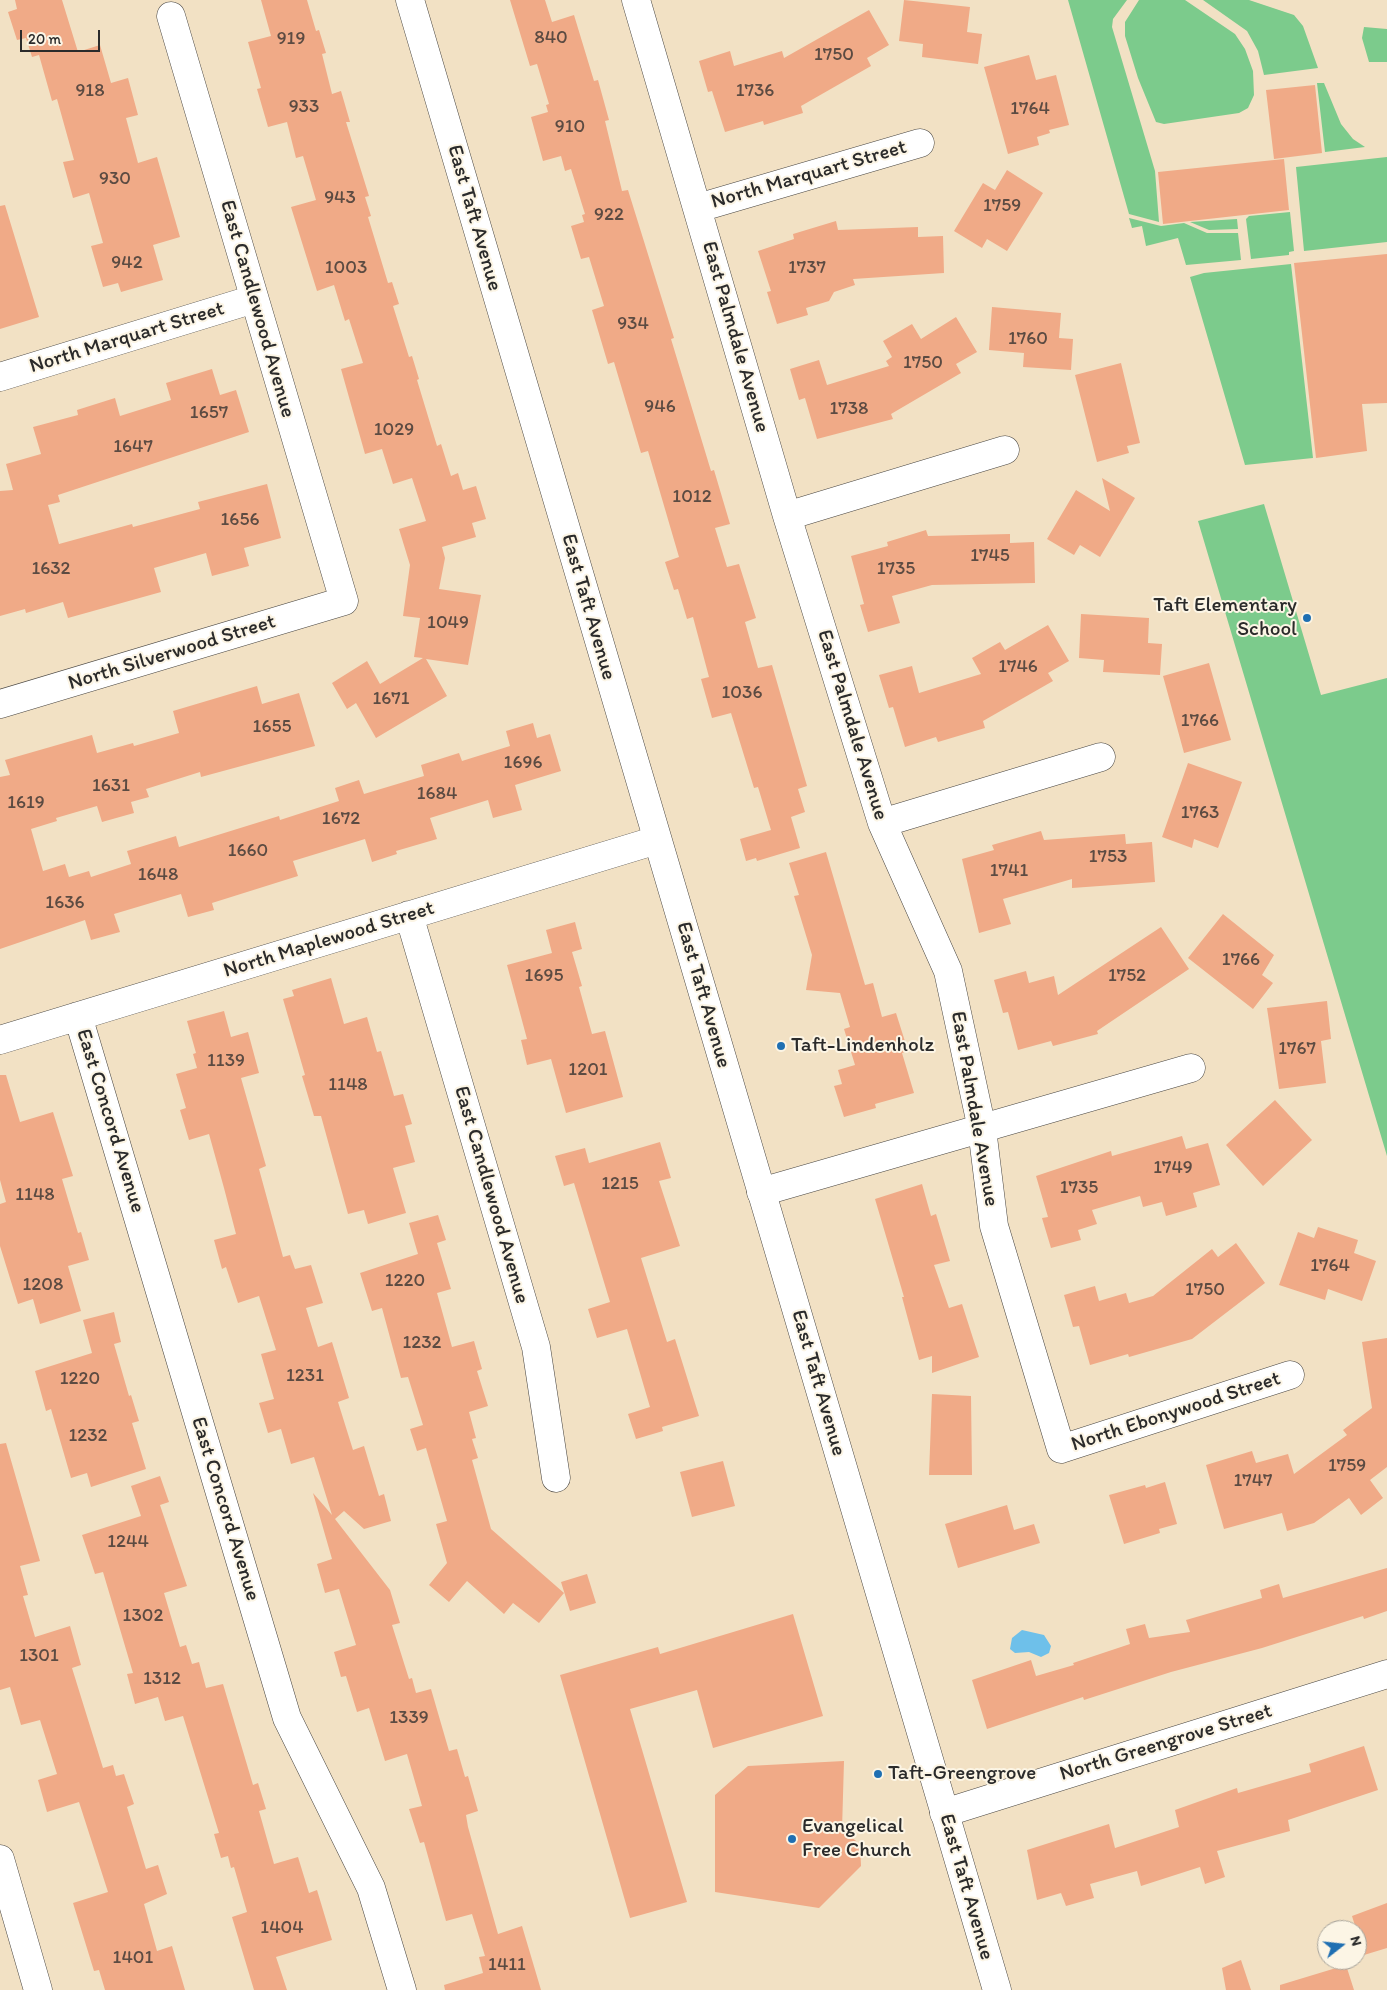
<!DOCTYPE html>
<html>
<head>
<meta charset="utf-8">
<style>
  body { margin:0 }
  #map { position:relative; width:1387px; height:1990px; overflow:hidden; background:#f2e1c4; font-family:Itim,sans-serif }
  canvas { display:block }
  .north { position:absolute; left:1317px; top:1920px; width:50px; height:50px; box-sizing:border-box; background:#fcf5e5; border:1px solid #a8a49b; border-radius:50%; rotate:74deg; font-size:14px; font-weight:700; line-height:20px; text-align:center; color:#2b2b2b }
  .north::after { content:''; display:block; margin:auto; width:18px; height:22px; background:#1f6fb2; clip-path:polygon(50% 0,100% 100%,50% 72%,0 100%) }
  .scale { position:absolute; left:20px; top:30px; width:80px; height:22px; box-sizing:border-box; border:2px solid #2b2b2b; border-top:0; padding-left:6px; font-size:15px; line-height:18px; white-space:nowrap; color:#2b2b2b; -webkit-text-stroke:4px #fcf5e5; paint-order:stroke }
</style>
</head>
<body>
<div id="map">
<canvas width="1387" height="1990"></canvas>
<div class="north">N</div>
<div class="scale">20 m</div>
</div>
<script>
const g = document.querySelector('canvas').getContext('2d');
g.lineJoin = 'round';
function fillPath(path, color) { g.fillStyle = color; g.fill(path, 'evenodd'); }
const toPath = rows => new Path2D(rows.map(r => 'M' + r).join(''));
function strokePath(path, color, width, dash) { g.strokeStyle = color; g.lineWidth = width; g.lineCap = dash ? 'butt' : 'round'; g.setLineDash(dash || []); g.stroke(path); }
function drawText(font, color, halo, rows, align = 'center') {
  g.font = font + ' Itim,sans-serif'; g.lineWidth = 4; g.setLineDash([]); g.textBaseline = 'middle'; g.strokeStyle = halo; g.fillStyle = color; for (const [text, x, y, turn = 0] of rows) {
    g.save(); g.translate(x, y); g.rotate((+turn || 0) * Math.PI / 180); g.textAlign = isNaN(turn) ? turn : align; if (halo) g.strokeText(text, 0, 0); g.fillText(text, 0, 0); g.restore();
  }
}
fillPath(toPath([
  [1068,0,1127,0,1113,19,1112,27,1155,171,1159,222,1129,214],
  [1139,0,1185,0,1235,34,1245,49,1253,71,1254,95,1248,108,1239,113,1164,124,1156,122,1138,78,1125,36,1125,22],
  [1203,0,1249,0,1294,15,1303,26,1318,68,1264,75,1258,51,1247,31],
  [1364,27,1387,29,1387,62,1369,62,1362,38],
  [1324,83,1341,124,1353,139,1365,147,1325,152,1317,83],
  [1387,157,1387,242,1304,251,1296,167],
  [1290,212,1294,251,1289,252,1289,255,1251,259,1246,219,1249,216],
  [1129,218,1161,226,1184,223,1207,233,1238,233,1241,260,1186,265,1178,238,1146,246,1142,226,1132,228],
  [1237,219,1238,229,1209,230,1190,222],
  [1291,264,1313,458,1245,465,1190,277,1204,273],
  [1264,504,1321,695,1387,678,1387,1156,1198,521]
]), '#7ccb8c');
fillPath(toPath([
  [1022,1630,1044,1635,1051,1646,1049,1653,1041,1657,1029,1652,1015,1653,1010,1649,1012,1638]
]), '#6ec0ea');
fillPath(toPath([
  [15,0,62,0,78,52,100,45,111,83,128,78,138,115,126,118,138,163,157,157,180,237,153,245,163,280,121,292,118,283,103,287,91,246,103,243,89,193,73,198,63,162,74,160,57,99,52,101,39,55,32,57,26,38,17,40,8,12,17,9],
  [261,0,307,0,316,31,319,30,326,53,322,54,332,94,341,91,350,122,346,122,369,196,365,197,371,216,368,217,388,283,392,282,399,304,393,306,409,357,412,356,419,379,417,380,437,446,441,444,451,476,458,473,463,490,476,486,486,519,472,523,476,537,442,547,445,558,439,589,481,595,468,665,426,659,447,696,376,738,356,703,347,709,332,683,367,661,380,684,423,658,414,657,420,618,403,616,410,565,399,529,426,521,412,478,393,484,382,449,365,454,341,369,363,363,349,319,345,321,334,285,317,291,291,207,316,200,303,156,296,158,287,122,268,127,257,89,261,88,248,42,271,36],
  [510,0,545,0,552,22,574,15,594,81,598,80,609,120,605,121,622,191,628,190,674,338,671,339,711,471,714,470,730,524,715,528,727,567,739,564,756,618,745,622,758,668,772,665,807,786,798,789,805,812,791,817,800,848,757,861,756,858,746,861,740,839,771,830,758,787,754,788,731,713,712,718,701,679,709,677,693,617,687,619,678,589,674,590,665,562,679,557,648,451,641,453,614,362,608,364,592,310,604,306,589,257,581,259,571,226,584,222,582,215,585,214,571,169,565,171,561,156,543,161,531,117,548,112,546,105,549,104,537,64,530,66],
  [904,0,970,7,967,32,982,34,978,64,922,57,923,44,899,41],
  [869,10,889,45,867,58,871,66,801,106,803,113,764,125,763,121,725,132,712,91,708,92,699,61,730,51,734,66,782,51,784,58],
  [1029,55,1036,80,1056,75,1069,125,1049,130,1050,133,1037,137,1039,145,1008,154,984,67],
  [1315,85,1322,153,1274,159,1266,90],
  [1284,159,1289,210,1163,224,1158,172],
  [1007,170,1043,193,1007,251,987,239,982,248,954,231,983,183,995,190],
  [5,205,39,317,0,329,0,206],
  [836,221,838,230,918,227,918,237,943,236,944,273,853,279,855,285,834,292,829,301,806,308,808,315,777,324,767,292,771,291,758,251,794,239,793,234],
  [1387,254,1387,403,1362,404,1367,451,1316,458,1294,263],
  [992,307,1061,313,1059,338,1073,339,1071,370,1023,367,1024,353,989,350],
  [956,317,977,352,956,364,961,373,891,414,893,419,817,439,805,398,799,400,790,369,819,360,827,385,889,366,886,361,892,357,883,341,912,324,921,339],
  [1121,363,1140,443,1127,446,1129,453,1097,462,1075,375],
  [212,369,220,395,236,390,249,432,58,495,60,502,48,505,59,544,132,524,133,527,200,509,198,502,267,484,281,538,244,548,249,566,212,576,206,553,154,568,161,592,68,618,63,602,26,613,25,609,0,616,0,491,13,490,6,464,41,454,33,427,78,415,77,410,115,398,120,416,171,400,166,383],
  [1102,478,1135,498,1100,557,1080,545,1074,555,1047,539,1076,490,1110,511],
  [926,530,928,536,1010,534,1010,543,1034,542,1035,583,932,585,892,596,900,623,868,632,860,605,864,604,851,556,888,546,887,542],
  [1081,614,1149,618,1148,643,1162,644,1160,675,1103,672,1104,660,1079,658],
  [1048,625,1069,661,1048,673,1053,681,983,721,985,728,938,742,936,737,905,747,893,707,889,708,879,675,912,666,919,693,981,674,972,658,1000,642,1005,650],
  [1209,663,1231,740,1184,753,1163,676],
  [257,686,262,704,299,693,315,746,201,777,200,772,146,789,149,797,131,802,134,813,102,822,97,806,56,818,57,821,31,829,43,871,65,864,69,877,89,871,91,877,131,864,127,851,176,836,179,847,279,816,280,820,339,801,335,788,359,780,364,794,424,776,421,765,459,753,462,761,510,746,506,731,533,723,537,738,550,734,561,771,515,785,522,810,493,818,488,800,430,818,437,839,396,851,397,854,372,862,365,839,293,861,298,876,212,903,214,910,188,917,181,894,114,914,120,932,91,940,85,920,0,949,0,777,10,775,5,760,92,735,97,753,133,743,134,746,179,733,173,711],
  [1188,763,1242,782,1218,848,1194,839,1192,848,1162,837],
  [1041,831,1044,840,1125,834,1126,844,1152,842,1155,882,1072,888,1072,879,1003,899,1011,924,979,933,962,859,994,850,992,845],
  [826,852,865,985,873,983,882,1017,896,1013,908,1051,902,1053,914,1093,875,1104,876,1108,844,1117,834,1086,842,1084,838,1070,855,1065,844,1029,850,1027,840,993,806,990,812,955,794,896,799,895,789,863],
  [1223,914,1274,955,1262,975,1273,983,1253,1009,1188,958],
  [575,922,582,949,572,952,582,986,579,987,592,1034,605,1031,623,1097,566,1113,551,1059,527,1065,521,1040,527,1039,507,965,552,953,546,930],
  [1161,927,1189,969,1097,1031,1098,1034,1053,1046,1051,1041,1018,1050,1008,1012,1003,1013,994,980,1026,971,1029,983,1054,976,1058,995],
  [331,978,344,1024,367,1017,377,1052,381,1051,394,1096,403,1094,412,1124,405,1126,415,1162,393,1168,406,1213,368,1224,364,1210,348,1214,321,1116,314,1116,302,1076,305,1075,283,999,294,996,292,990],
  [1327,1001,1331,1039,1321,1041,1326,1083,1279,1089,1267,1008],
  [224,1011,231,1037,248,1032,259,1073,241,1078,266,1166,259,1169,283,1257,290,1255,295,1269,311,1265,323,1303,306,1308,318,1347,332,1342,349,1398,338,1402,353,1450,364,1446,379,1496,384,1494,391,1521,364,1529,344,1511,335,1519,390,1590,400,1623,392,1625,409,1679,412,1678,416,1693,431,1689,449,1751,457,1749,465,1777,468,1776,478,1811,466,1815,468,1827,498,1934,522,1926,541,1990,445,1990,444,1985,483,1973,479,1957,485,1956,472,1914,446,1921,424,1842,420,1843,409,1809,422,1806,407,1754,385,1761,369,1708,357,1712,346,1676,341,1677,334,1652,356,1645,339,1589,325,1593,317,1564,332,1559,313,1493,332,1515,314,1457,291,1464,281,1429,268,1433,259,1403,274,1399,261,1354,276,1350,259,1296,238,1303,226,1267,222,1269,214,1240,236,1234,224,1188,209,1134,189,1140,180,1110,186,1108,176,1074,197,1068,193,1054,196,1053,187,1021],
  [0,1075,6,1075,20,1122,53,1112,73,1176,62,1179,78,1233,81,1232,89,1260,68,1266,81,1311,40,1324,33,1299,18,1304,0,1246,0,1204,6,1202,0,1180],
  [1275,1100,1312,1140,1263,1186,1226,1145],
  [1182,1136,1186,1149,1208,1143,1220,1185,1193,1193,1197,1207,1166,1216,1162,1202,1143,1207,1140,1196,1092,1210,1097,1224,1078,1230,1081,1240,1051,1248,1042,1218,1048,1217,1036,1176,1111,1151,1112,1156],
  [660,1142,671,1178,659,1181,680,1246,641,1258,667,1342,675,1339,699,1416,662,1427,663,1431,636,1439,628,1414,650,1407,627,1329,597,1338,588,1309,610,1302,574,1183,564,1186,555,1156,585,1148,589,1163],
  [922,1184,931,1216,936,1214,950,1261,934,1265,949,1308,962,1304,979,1357,932,1373,932,1356,919,1360,902,1297,904,1297,875,1199],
  [438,1215,446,1240,437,1243,451,1289,437,1293,452,1347,474,1341,482,1369,477,1371,488,1406,469,1412,476,1438,472,1439,478,1458,472,1460,491,1529,564,1593,539,1623,513,1603,504,1614,467,1581,449,1602,429,1585,447,1563,436,1524,447,1521,426,1448,417,1451,410,1429,423,1425,408,1377,401,1378,382,1308,372,1311,360,1273,418,1254,409,1223],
  [1318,1227,1358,1240,1354,1253,1376,1261,1362,1301,1328,1289,1325,1300,1279,1285,1298,1232,1314,1238],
  [1236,1243,1265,1283,1192,1339,1129,1357,1128,1354,1090,1365,1079,1326,1073,1327,1064,1295,1095,1286,1099,1301,1126,1293,1129,1303,1153,1296,1212,1249,1218,1257],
  [114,1312,121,1342,114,1344,129,1396,131,1395,139,1421,132,1423,146,1469,91,1487,87,1473,71,1478,51,1409,46,1411,35,1371,92,1353,83,1320],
  [1387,1338,1387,1467,1370,1480,1383,1498,1361,1515,1349,1498,1314,1523,1287,1531,1282,1513,1224,1529,1206,1465,1252,1451,1256,1463,1288,1454,1294,1474,1347,1435,1343,1430,1372,1408,1362,1342],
  [932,1394,971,1396,972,1475,929,1475],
  [6,1443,40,1561,20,1566,28,1595,23,1596,35,1637,70,1626,81,1665,72,1668,103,1768,113,1765,116,1776,124,1774,134,1804,127,1807,146,1869,158,1865,167,1894,144,1904,157,1951,172,1946,185,1990,105,1990,99,1970,94,1971,73,1903,108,1892,79,1802,47,1812,38,1780,57,1774,40,1720,21,1725,10,1687,0,1690,0,1444],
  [723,1461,735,1506,692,1517,680,1472],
  [160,1476,169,1502,160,1505,187,1586,164,1593,180,1647,186,1645,192,1664,199,1662,206,1688,223,1684,253,1785,258,1783,266,1809,259,1811,274,1864,298,1857,309,1893,317,1890,332,1940,276,1957,287,1990,254,1990,232,1917,247,1912,234,1867,231,1868,228,1856,221,1858,214,1834,219,1833,183,1716,165,1721,158,1697,135,1704,127,1674,133,1673,103,1572,95,1574,82,1535,141,1516,131,1486],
  [1165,1482,1177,1524,1159,1529,1160,1533,1124,1544,1109,1495,1145,1485,1146,1488],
  [1007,1505,1014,1530,1034,1524,1040,1543,958,1568,945,1524],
  [1387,1568,1387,1611,1364,1619,1363,1616,1262,1648,1171,1672,1084,1700,1083,1697,987,1729,972,1680,1031,1660,1036,1676,1074,1665,1073,1663,1130,1644,1126,1629,1145,1624,1149,1638,1190,1632,1186,1620,1262,1598,1260,1590,1279,1584,1283,1598],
  [587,1574,596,1603,570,1611,561,1582],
  [793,1614,823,1716,713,1748,697,1690,630,1709,687,1902,630,1918,560,1675,658,1647,660,1654],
  [1364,1746,1378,1790,1288,1820,1290,1831,1217,1851,1225,1877,1205,1884,1200,1867,1141,1886,1137,1871,1090,1884,1094,1898,1066,1906,1061,1893,1037,1900,1027,1850,1109,1824,1115,1848,1179,1827,1175,1810,1237,1788,1238,1793,1311,1772,1309,1764],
  [844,1761,842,1830,860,1844,861,1866,819,1908,715,1892,715,1795,748,1766],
  [1387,1903,1387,1948,1364,1955,1352,1916],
  [1241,1960,1251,1990,1226,1990,1222,1968],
  [1346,1965,1354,1990,1280,1990,1280,1985]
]), '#f0aa87');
const minor = toPath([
  [636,0,787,516,882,823,948,971,982,1129,994,1226,1061,1449,1290,1375],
  [698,208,920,143],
  [0,377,254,299],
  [787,516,1005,450],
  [0,704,344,601,171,16],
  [882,823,1101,757],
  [409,915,536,1347,556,1478],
  [78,1016,287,1718,371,1888,402,1990],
  [0,1040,657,840],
  [761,1192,1191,1068],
  [944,1813,1387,1674],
  [0,1859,38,1990]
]);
const primary = toPath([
  [410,0,997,1990]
]);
strokePath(minor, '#494642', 29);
strokePath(primary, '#494642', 29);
strokePath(minor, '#fff', 28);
strokePath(primary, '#fff', 28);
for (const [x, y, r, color] of [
  [1307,618,5,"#1f6fb2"],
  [781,1046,5,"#1f6fb2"],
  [878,1774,5,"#1f6fb2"],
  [792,1839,5,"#1f6fb2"]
]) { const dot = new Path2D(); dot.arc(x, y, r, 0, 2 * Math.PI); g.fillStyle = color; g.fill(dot); strokePath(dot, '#fcf5e5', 2); }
drawText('19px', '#5c4b42', null, [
  ["840",551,38],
  ["919",291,39],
  ["1750",834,55],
  ["918",90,91],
  ["1736",755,91],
  ["933",304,107],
  ["1764",1030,109],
  ["910",570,127],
  ["930",115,179],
  ["943",340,198],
  ["1759",1002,206],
  ["922",609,215],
  ["942",127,263],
  ["1003",346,268],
  ["1737",807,268],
  ["934",633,324],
  ["1760",1028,339],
  ["1750",923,363],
  ["946",660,407],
  ["1738",849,409],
  ["1657",209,413],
  ["1029",394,430],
  ["1647",133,447],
  ["1012",692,497],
  ["1656",240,520],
  ["1745",990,556],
  ["1632",51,569],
  ["1735",896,569],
  ["1049",448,623],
  ["1746",1018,667],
  ["1036",742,693],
  ["1671",391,699],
  ["1766",1200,721],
  ["1655",272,727],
  ["1696",523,763],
  ["1631",111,786],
  ["1684",437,794],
  ["1619",26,803],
  ["1763",1200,813],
  ["1672",341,819],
  ["1660",248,851],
  ["1753",1108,857],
  ["1741",1009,871],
  ["1648",158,875],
  ["1636",65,903],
  ["1766",1241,960],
  ["1695",544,976],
  ["1752",1127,976],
  ["1767",1297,1049],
  ["1139",226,1061],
  ["1201",588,1070],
  ["1148",348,1085],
  ["1749",1173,1168],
  ["1215",620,1184],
  ["1735",1079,1188],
  ["1148",35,1195],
  ["1764",1330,1266],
  ["1220",405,1281],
  ["1208",43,1285],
  ["1750",1205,1290],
  ["1232",422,1343],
  ["1231",305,1376],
  ["1220",80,1379],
  ["1232",88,1436],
  ["1759",1347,1466],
  ["1747",1253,1481],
  ["1244",128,1542],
  ["1302",143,1616],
  ["1301",39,1656],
  ["1312",162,1679],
  ["1339",409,1718],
  ["1404",282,1928],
  ["1401",133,1958],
  ["1411",507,1965]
]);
drawText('21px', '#2b2b2b', '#fcf5e5', [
  ["North Marquart Street",809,175,-16],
  ["East Taft Avenue",474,218,74],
  ["East Candlewood Avenue",257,309,74],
  ["East Palmdale Avenue",735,337,74],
  ["North Marquart Street",127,338,-17],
  ["East Taft Avenue",588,607,74],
  ["North Silverwood Street",172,653,-17],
  ["East Palmdale Avenue",852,725,73],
  ["North Maplewood Street",329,940,-17],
  ["East Taft Avenue",703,995,74],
  ["East Palmdale Avenue",974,1109,80],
  ["East Concord Avenue",110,1121,73],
  ["East Candlewood Avenue",491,1195,74],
  ["East Taft Avenue",818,1383,74],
  ["North Ebonywood Street",1176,1412,-18],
  ["East Concord Avenue",225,1509,73],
  ["North Greengrove Street",1166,1743,-17],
  ["East Taft Avenue",966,1887,74]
]);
drawText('21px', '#2b2b2b', '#fcf5e5', [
  ["Taft Elementary",1297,606,"right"],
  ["School",1297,630,"right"],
  ["Taft-Lindenholz",791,1046],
  ["Taft-Greengrove",888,1774],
  ["Evangelical",802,1827],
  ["Free Church",802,1851]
], 'left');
</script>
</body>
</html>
